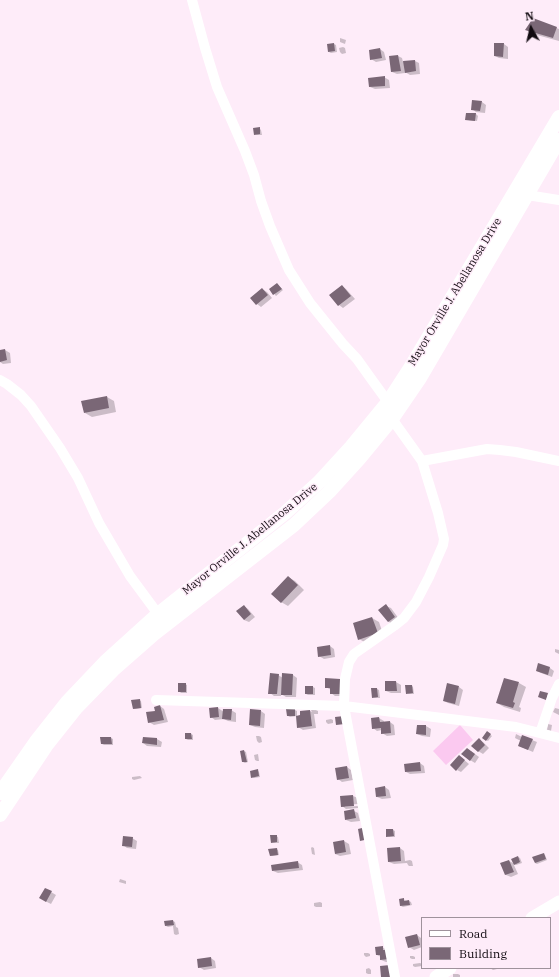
<!DOCTYPE html>
<html>
<head>
<meta charset="utf-8">
<style>
  body { margin:0 }
  #map { position:relative; width:559px; height:977px; overflow:hidden; background:#feecf9; font-family:"IBM Plex Serif",serif }
  canvas { display:block }
  .legend { position:absolute; left:421px; top:917px; width:130px; height:52px; box-sizing:border-box; background:#feecf9; border:1px solid #9f929c; margin:0; padding:5px 7px; list-style:none; font-size:12px; color:#110a10 }
  .legend li { display:flex; align-items:center; gap:8px; height:20px }
  .legend b { width:20px; border:1px solid #9f929c }
  .north { position:absolute; left:511px; top:8px; width:40px; height:40px; -webkit-text-stroke:3px #feecf9; paint-order:stroke; rotate:352deg; font-size:11px; font-weight:700; line-height:16px; text-align:center; color:#110a10 }
  .north::after { content:''; display:block; margin:auto; width:14px; height:18px; background:#110a10; clip-path:polygon(50% 0,100% 100%,50% 72%,0 100%) }
</style>
</head>
<body>
<div id="map">
<canvas width="559" height="977"></canvas>
<ul class="legend">
<li><b style="height:5px;background:#fff"></b>Road</li>
<li><b style="height:11px;background:#7a6776"></b>Building</li>
</ul>
<div class="north">N</div>
</div>
<script>
const g = document.querySelector('canvas').getContext('2d');
g.lineJoin = 'round';
function fillPath(path, color) { g.fillStyle = color; g.fill(path, 'evenodd'); }
const toPath = rows => new Path2D(rows.map(r => 'M' + r).join(''));
function strokePath(path, color, width, dash) { g.strokeStyle = color; g.lineWidth = width; g.lineCap = dash ? 'butt' : 'round'; g.setLineDash(dash || []); g.stroke(path); }
function drawText(font, color, halo, rows, align = 'center') {
  g.font = font + ' "IBM Plex Serif",serif'; g.lineWidth = 3; g.setLineDash([]); g.textBaseline = 'middle'; g.strokeStyle = halo; g.fillStyle = color; for (const [text, x, y, turn = 0] of rows) {
    g.save(); g.translate(x, y); g.rotate((+turn || 0) * Math.PI / 180); g.textAlign = isNaN(turn) ? turn : align; if (halo) g.strokeText(text, 0, 0); g.fillText(text, 0, 0); g.restore();
  }
}
fillPath(toPath([
  [460,725,473,740,446,765,433,751]
]), '#fbc9f0');
fillPath(toPath([
  [533,19,559,29,559,41,533,34,526,30],
  [340,38,346,40,345,44,340,42],
  [334,44,336,45,337,52,331,53,329,52],
  [504,44,508,47,508,59,499,58,495,56],
  [343,47,345,48,346,53,342,54,340,52,339,48],
  [380,49,384,52,386,60,376,62,371,59],
  [398,56,402,58,403,62,415,61,419,63,420,74,410,75,405,72,405,73,397,74,392,72],
  [384,77,389,80,390,88,375,89,370,87],
  [482,102,486,105,485,113,476,112,472,109],
  [476,114,478,116,477,121,468,120,466,119],
  [259,128,261,130,262,135,257,135,255,134],
  [277,284,283,290,276,296,270,289],
  [342,286,346,289,355,299,343,308,339,305,331,296],
  [262,289,267,292,272,298,261,307,257,304],
  [5,350,10,353,11,363,3,364,0,362,0,351],
  [107,397,114,401,116,412,92,417,85,413],
  [288,577,295,581,304,590,288,606,281,602],
  [244,606,248,609,255,617,249,622,244,620],
  [386,606,391,608,399,619,393,624,389,622,380,611],
  [372,618,379,622,384,637,366,643,359,639],
  [330,646,334,649,335,657,324,659,319,656],
  [555,649,559,650,559,654,555,652],
  [550,668,554,671,552,677,541,673,537,671],
  [283,674,293,675,297,678,296,697,286,697,281,694,281,696,274,696,270,693,278,675,283,678],
  [326,679,344,696,335,696,331,693,331,690,326,687],
  [386,682,396,682,401,685,401,693,391,693,386,691],
  [519,683,526,687,519,707,521,708,520,712,504,707,497,703],
  [185,684,187,685,187,693,181,693,179,691],
  [412,686,413,687,414,694,409,694,407,693],
  [306,687,313,687,315,688,315,695,308,695,306,694],
  [459,687,463,690,459,706,448,703,444,701],
  [377,689,379,690,380,698,375,698,373,697],
  [139,700,141,701,142,708,135,709,133,708],
  [160,706,164,709,168,722,154,725,149,722],
  [218,708,224,712,231,710,236,713,236,722,228,721,224,719,215,720,211,717],
  [555,708,559,709,559,715,553,712],
  [295,710,297,711,297,716,290,717,288,716],
  [311,710,316,710,318,711,318,714,314,714,316,728,303,730,298,727,310,711,312,712],
  [261,711,265,714,264,728,255,727,250,725],
  [379,718,384,721,384,723,390,722,394,725,395,735,387,736,382,733,382,730,377,731,373,728],
  [331,719,333,720,333,723,328,724,326,722,326,720],
  [548,724,552,725,551,731,547,730],
  [418,726,426,726,431,729,430,737,422,736,417,734],
  [488,733,492,736,488,741,483,738],
  [186,734,191,734,193,735,193,740,188,740,186,739],
  [516,734,522,737,532,740,537,742,533,752,519,746,521,741,515,738],
  [256,736,259,736,261,737,262,742,259,743,257,741],
  [102,738,111,738,113,739,113,745,104,745,102,744],
  [143,738,157,739,162,742,161,747,147,746,143,743],
  [479,740,483,742,489,748,483,754,478,751],
  [241,751,244,751,246,752,248,762,245,763,243,762],
  [471,751,479,757,475,763,470,760],
  [258,754,259,761,257,761,255,760,254,755],
  [463,759,469,764,461,772,457,770],
  [420,763,424,766,425,773,410,774,406,772],
  [347,767,351,770,353,780,342,782,338,779],
  [257,770,259,772,260,777,254,778,252,777],
  [140,776,142,778,134,780,132,779,132,777],
  [385,787,389,790,391,798,382,799,377,797],
  [353,796,358,798,358,804,345,805,345,807,358,806,358,808,346,809,342,806],
  [354,811,358,813,360,821,351,822,346,820],
  [393,830,395,831,395,837,389,837,387,836],
  [276,836,278,837,279,843,274,843,272,842],
  [132,838,137,841,136,849,127,848,123,845],
  [344,841,349,844,351,854,340,856,335,854],
  [312,847,314,848,315,855,312,854,311,848],
  [400,848,404,851,405,861,410,860,412,861,413,866,409,866,408,865,407,863,394,864,389,862],
  [276,849,278,850,279,855,272,856,270,855],
  [543,854,545,855,547,860,537,864,535,863],
  [518,857,520,858,522,863,516,865,514,864],
  [509,861,513,863,518,874,511,877,506,875,502,864],
  [297,862,302,865,303,870,278,873,273,871],
  [120,879,126,881,126,884,119,882],
  [51,892,56,895,51,904,45,901],
  [403,899,405,900,406,901,409,901,411,902,412,905,403,907,401,906],
  [320,902,322,903,322,907,316,907,314,906,314,903],
  [173,921,175,922,176,927,178,928,179,934,176,935,174,934,173,926,168,927,166,926],
  [417,935,421,938,422,947,414,950,409,947],
  [382,947,387,950,393,961,386,962,381,960,381,957,377,955],
  [364,953,368,953,370,954,370,956,366,957,364,955],
  [410,956,413,956,415,957,415,959,412,959,410,958],
  [211,958,215,961,216,968,204,970,199,967],
  [420,963,422,964,422,966,415,967,413,966,413,964],
  [369,968,371,970,371,974,368,974,366,973,366,969],
  [490,968,497,968,497,969,493,970],
  [453,974,458,974,460,975,460,977,453,977]
]), '#0003');
fillPath(toPath([
  [533,18,557,27,553,38,525,30],
  [334,43,335,51,328,52,327,44],
  [494,43,504,43,503,57,494,56],
  [380,48,382,58,370,60,369,50],
  [398,55,401,71,391,72,389,56],
  [415,60,416,71,405,73,403,61],
  [385,76,385,86,369,87,368,78],
  [472,100,482,101,480,111,471,110],
  [466,113,476,113,475,121,465,120],
  [260,127,260,134,254,135,253,128],
  [277,283,282,289,273,295,269,289],
  [342,285,351,296,338,306,329,295],
  [262,288,268,295,256,305,250,298],
  [5,349,7,360,0,362,0,350],
  [107,396,109,408,84,413,81,401],
  [288,576,298,585,281,603,271,594],
  [386,604,395,617,388,622,378,610],
  [244,605,251,614,244,620,236,611],
  [372,617,378,633,358,640,353,623],
  [330,645,331,655,318,657,317,647],
  [538,663,550,667,548,675,536,671],
  [270,673,279,674,277,694,268,694],
  [282,673,293,674,292,695,281,695],
  [325,678,340,679,340,694,330,694,330,688,325,688],
  [504,678,519,682,513,702,515,703,513,708,496,703],
  [385,681,396,681,397,691,385,691],
  [178,683,186,683,186,692,178,692],
  [447,683,459,686,455,704,443,701],
  [405,685,412,685,413,693,406,694],
  [305,686,313,686,313,694,305,694],
  [371,688,377,688,378,697,372,698],
  [540,691,548,693,546,700,538,697],
  [140,699,141,708,133,709,131,700],
  [160,705,164,720,148,723,146,712,155,711,154,707],
  [218,707,219,717,210,718,209,708],
  [295,708,295,716,287,716,286,709],
  [223,709,232,709,231,720,222,719],
  [250,709,261,710,260,726,249,725],
  [310,710,312,726,297,728,296,716,300,715,300,711],
  [344,716,345,724,336,725,335,717],
  [379,717,380,722,390,721,391,733,381,734,381,728,372,729,371,718],
  [417,725,426,725,426,735,416,734],
  [487,731,491,734,486,741,482,738],
  [185,733,191,733,192,739,185,739],
  [522,735,533,739,528,750,518,746],
  [100,737,111,737,112,744,101,744],
  [143,737,157,738,157,745,142,743],
  [479,738,485,745,478,752,471,746],
  [467,748,475,754,470,761,461,754],
  [244,750,247,762,242,762,240,751],
  [459,755,465,760,456,771,450,765],
  [420,762,421,771,405,772,404,764],
  [347,766,349,778,337,780,335,768],
  [258,769,259,776,251,778,250,771],
  [385,786,386,796,376,797,375,788],
  [353,795,354,806,341,807,340,796],
  [354,809,356,818,345,820,344,811],
  [366,827,369,839,360,841,358,829],
  [386,829,393,829,394,836,386,837],
  [270,835,277,835,277,842,271,843],
  [123,836,133,837,132,847,122,846],
  [344,840,346,852,335,854,333,842],
  [400,847,401,861,388,862,387,848],
  [277,848,278,855,270,856,268,849],
  [544,853,546,859,535,863,532,857],
  [518,856,520,862,514,865,511,859],
  [509,860,514,872,505,875,500,863],
  [298,861,299,868,272,871,271,865],
  [45,888,52,891,46,902,39,898],
  [404,898,404,901,409,900,410,905,400,906,399,899],
  [173,920,174,925,165,926,164,921],
  [417,934,420,945,408,948,405,937],
  [383,946,383,950,388,950,389,959,380,960,380,955,376,955,375,947],
  [211,957,212,966,198,968,197,959],
  [390,965,391,977,381,977,380,966]
]), '#7a6776');
strokePath(toPath([
  [192,0,205,48,217,87,245,151,254,175,261,201,270,226,289,270,310,303,343,344,357,359,372,380,388,402],
  [527,195,559,200],
  [0,380,7,384,21,395,31,406,60,448,78,478,99,523,130,576,158,614],
  [392,419,422,461,438,513,444,539,443,545,429,577,416,602,404,618,394,626,354,654,349,662,345,679,344,706,395,977],
  [422,461,487,449,500,450,516,452,559,461],
  [156,700,344,706,516,727,559,738],
  [540,733,552,698,559,684]
]), '#fff', 10);
strokePath(toPath([
  [532,918,559,902],
  [436,977,450,968]
]), '#fff', 13);
strokePath(toPath([
  [0,793,37,740,67,702,105,662,158,614,285,513,319,482,351,447,388,402,410,368,559,117],
  [0,815,46,746,77,707,113,670,154,634,294,525,329,492,359,459,392,419,420,378,559,140]
]), '#fff', 14);
drawText('11px', '#110a10', '#feecf9', [
  ["Mayor Orville J. Abellanosa Drive",455,292,-59],
  ["Mayor Orville J. Abellanosa Drive",250,539,-39]
]);
</script>
</body>
</html>
